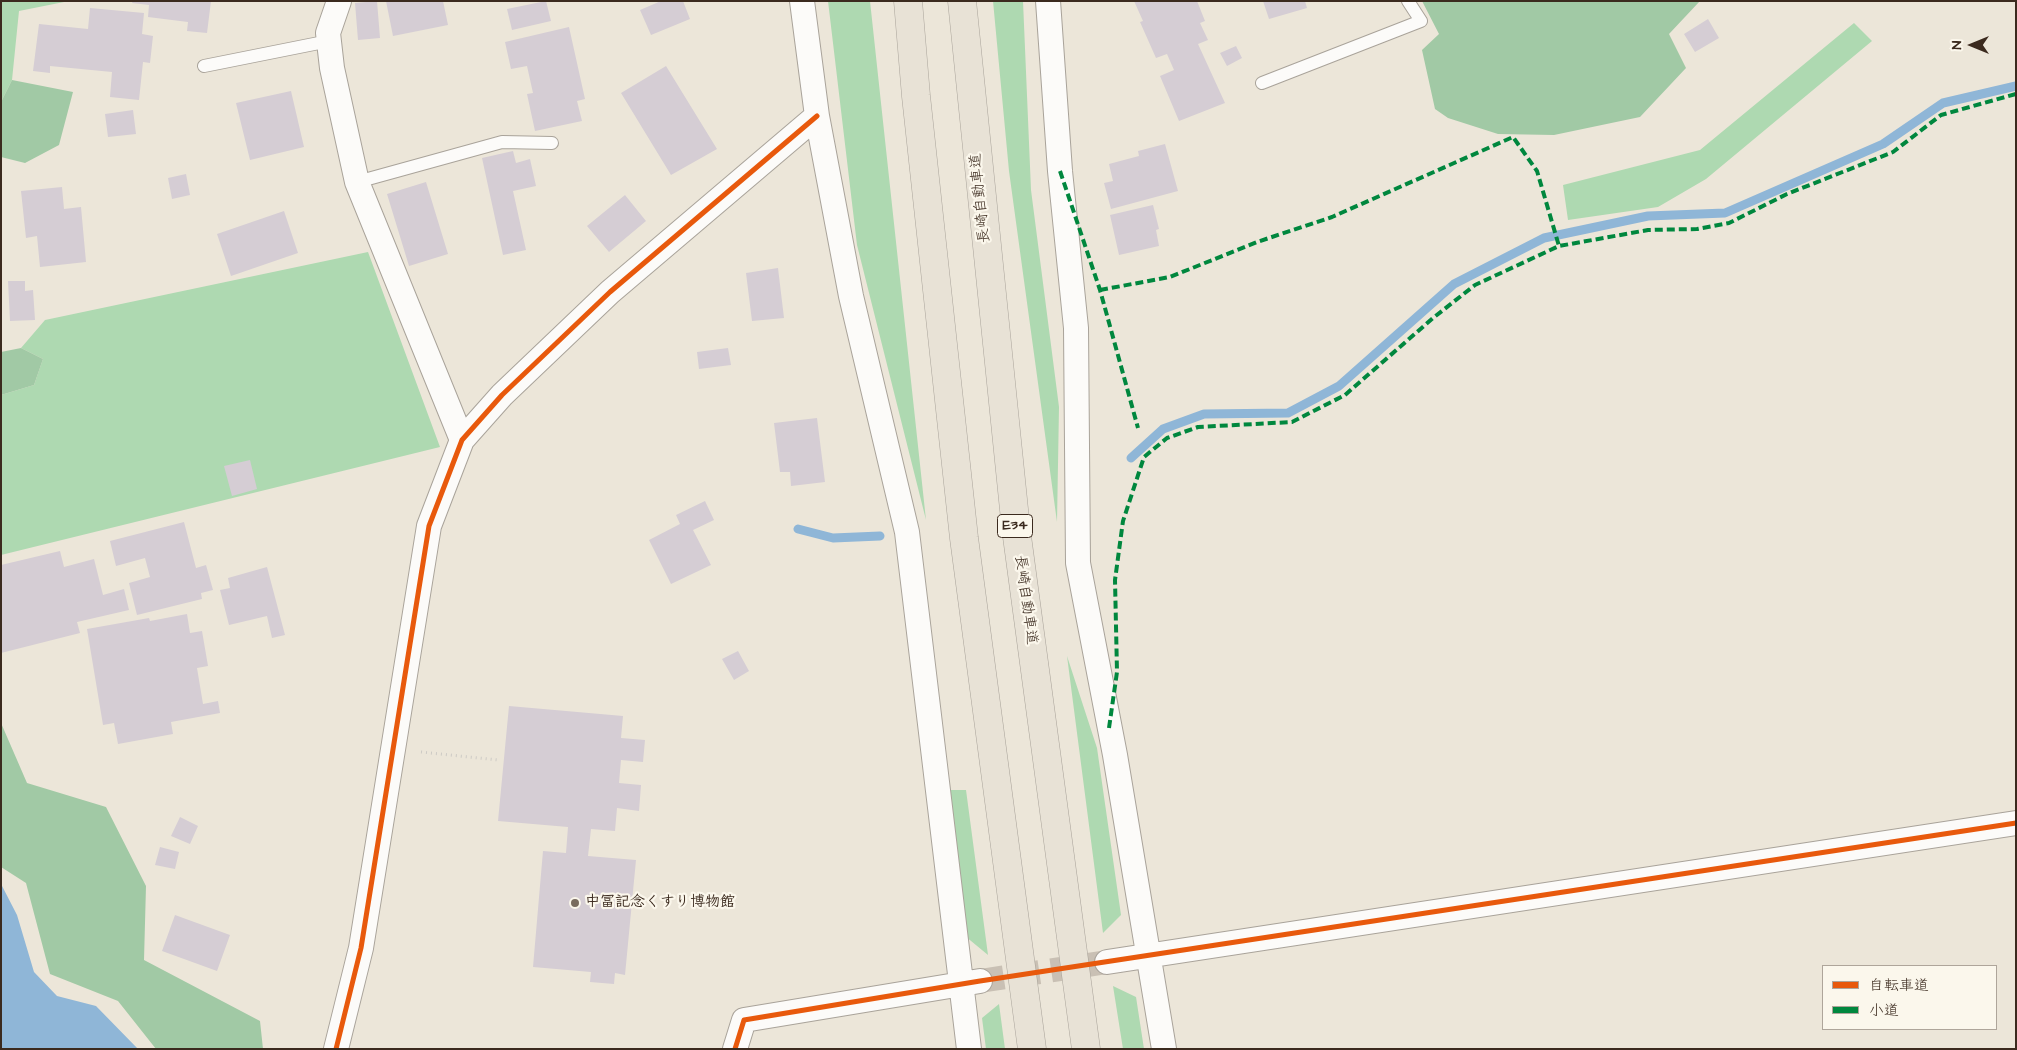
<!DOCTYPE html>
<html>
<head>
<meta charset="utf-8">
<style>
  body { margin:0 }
  #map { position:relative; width:2017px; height:1050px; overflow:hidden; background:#ece6d9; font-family:"Architects Daughter","Klee One",sans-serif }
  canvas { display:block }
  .frame { position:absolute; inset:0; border:2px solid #3b2a1e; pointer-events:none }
  .legend { position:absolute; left:1822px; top:965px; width:175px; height:65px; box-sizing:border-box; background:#fbf7ec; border:1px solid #aea59a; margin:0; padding:6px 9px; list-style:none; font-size:15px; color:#3b2a1e }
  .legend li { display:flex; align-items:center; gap:10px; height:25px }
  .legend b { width:25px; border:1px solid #aea59a }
  .north { position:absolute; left:1947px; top:20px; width:50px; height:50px; -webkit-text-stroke:4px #fbf7ec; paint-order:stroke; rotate:270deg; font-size:14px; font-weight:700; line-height:20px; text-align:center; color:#3b2a1e }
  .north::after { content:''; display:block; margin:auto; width:18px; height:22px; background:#3b2a1e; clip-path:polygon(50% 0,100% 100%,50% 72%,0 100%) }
</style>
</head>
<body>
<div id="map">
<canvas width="2017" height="1050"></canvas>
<div class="frame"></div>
<ul class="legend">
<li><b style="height:6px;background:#e8590c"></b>自転車道</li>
<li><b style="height:6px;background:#00873e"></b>小道</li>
</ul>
<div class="north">N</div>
</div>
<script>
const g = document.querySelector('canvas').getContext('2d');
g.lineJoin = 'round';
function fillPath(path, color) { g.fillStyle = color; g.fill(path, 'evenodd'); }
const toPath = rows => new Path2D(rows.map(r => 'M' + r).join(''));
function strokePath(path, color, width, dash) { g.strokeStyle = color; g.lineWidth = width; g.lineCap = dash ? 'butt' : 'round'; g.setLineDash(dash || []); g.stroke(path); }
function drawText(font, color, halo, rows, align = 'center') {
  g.font = font + ' "Architects Daughter","Klee One",sans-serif'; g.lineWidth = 4.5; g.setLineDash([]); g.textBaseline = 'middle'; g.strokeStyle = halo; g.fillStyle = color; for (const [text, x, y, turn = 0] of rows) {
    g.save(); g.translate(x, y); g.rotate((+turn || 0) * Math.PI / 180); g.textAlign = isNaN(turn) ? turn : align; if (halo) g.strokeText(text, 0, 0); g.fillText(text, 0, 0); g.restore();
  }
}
fillPath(toPath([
  [1,1,69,1,19,11,12,80,1,102],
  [828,1,870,1,926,520,857,245],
  [993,1,1023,1,1031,190,1059,407,1057,522,1009,171],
  [1854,23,1872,41,1706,179,1658,207,1568,220,1563,185,1700,150],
  [368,252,440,447,1,555,1,395,34,385,43,359,21,348,45,320],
  [1067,656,1097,748,1121,915,1103,933],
  [950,790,966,790,988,955,965,936],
  [1113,986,1136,997,1144,1049,1123,1049],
  [999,1004,1005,1049,986,1049,982,1018]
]), '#aed9b1');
fillPath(toPath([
  [1422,1,1700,1,1669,34,1686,68,1640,117,1554,135,1498,134,1448,118,1435,109,1422,50,1439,34],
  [12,80,73,92,59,145,25,163,1,157,1,102],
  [21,348,43,359,34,385,1,395,1,352],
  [1,723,27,783,106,807,146,886,144,960,260,1021,263,1049,156,1049,118,1001,50,974,26,883,1,867]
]), '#a1c9a5');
fillPath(toPath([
  [1,884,17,915,34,972,57,996,96,1006,138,1049,1,1049]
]), '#8fb6d7');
strokePath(toPath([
  [1131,458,1163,429,1204,414,1288,413,1339,386,1454,284,1544,238,1648,216,1725,213,1883,144,1943,103,2016,86],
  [798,529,833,538,880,536]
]), '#8fb6d7', 9);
fillPath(toPath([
  [133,1,211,1,207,33,187,31,188,22,148,17,149,5,132,3],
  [377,1,380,38,358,40,355,3],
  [386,1,443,1,448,25,393,36],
  [546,1,551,21,512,30,507,9],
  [661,1,683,1,690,19,651,35,640,10],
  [1134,1,1197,1,1205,21,1200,23,1208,40,1198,44,1225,103,1179,121,1160,76,1174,70,1167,54,1156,58,1140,22,1143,21],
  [1263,1,1305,1,1307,8,1269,19],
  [90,8,144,13,142,34,153,36,150,63,143,62,139,100,110,97,112,72,50,66,50,73,33,71,39,24,88,29],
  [1708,19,1719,38,1695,52,1684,34],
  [569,27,585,99,577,101,582,121,535,131,527,94,533,93,527,66,511,69,505,42],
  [1236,46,1242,58,1227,66,1220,53],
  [666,66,717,149,671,175,621,93],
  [291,91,304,147,250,160,236,103],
  [133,110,136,134,108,137,105,114],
  [1165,144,1178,191,1111,209,1104,183,1113,181,1109,164,1139,156,1138,151],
  [513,151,516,163,530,159,536,186,513,191,526,250,503,255,482,158],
  [186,174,190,195,172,199,168,178],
  [426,182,448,254,409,266,387,194],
  [62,187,64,209,81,207,86,262,40,267,37,236,26,238,21,191],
  [625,195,646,221,609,252,587,226],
  [1153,205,1159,229,1156,230,1159,246,1119,255,1110,215],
  [284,211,298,253,231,276,217,234],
  [778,268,784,318,752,321,746,273],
  [8,281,25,281,25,291,33,290,35,320,10,321],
  [728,348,731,365,699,369,697,352],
  [817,418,825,482,791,486,790,472,780,472,774,423],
  [250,460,257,489,232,496,224,466],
  [705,501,714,520,693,530,711,565,671,584,649,540,680,524,676,515],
  [184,522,196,568,206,565,213,590,201,593,202,599,137,615,129,583,150,577,145,558,116,566,110,541],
  [60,551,64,567,94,559,103,595,124,589,129,610,77,622,80,633,1,653,1,565],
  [267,567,285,635,272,638,267,616,229,625,220,590,230,588,228,578],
  [187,614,190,633,202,631,208,666,197,668,203,704,218,701,220,713,171,722,173,734,118,744,114,723,103,725,87,629,149,618,150,621],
  [738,651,749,671,734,680,722,659],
  [509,706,623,716,621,738,645,740,643,762,621,760,619,783,641,785,639,811,617,808,615,831,591,829,588,856,636,860,625,975,615,973,614,984,590,982,591,972,533,967,543,851,566,853,568,827,498,821],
  [180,817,198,826,190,844,171,836],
  [160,847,179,852,175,869,155,865],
  [175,915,230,935,217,971,162,951]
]), '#d5cdd4');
strokePath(toPath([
  [980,981,1107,962]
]), '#c9c0b4', 24, [24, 12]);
const lane = toPath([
  [204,66,329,41],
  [1262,83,1421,21,1408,1],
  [357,182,502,142,552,143]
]);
const street = toPath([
  [339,1,328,33,332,68,357,182,462,440],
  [802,1,817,116,851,296,907,532,969,1049],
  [1048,1,1060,171,1076,328,1078,563,1115,755,1164,1049],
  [1107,962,2016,823],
  [336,1049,361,948,429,526,462,440,502,395,610,292,817,116],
  [735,1049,744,1020,980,981]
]);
const highway = toPath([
  [908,1,916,96,964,538,1032,1049],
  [962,1,1016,529,1086,1049]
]);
strokePath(lane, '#a9a39a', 14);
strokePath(street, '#a9a39a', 26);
strokePath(highway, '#a9a39a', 29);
strokePath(toPath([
  [421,752,498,760]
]), '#cdcac5', 3, [1, 4]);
strokePath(lane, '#fcfbf9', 12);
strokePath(street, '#fcfbf9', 24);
strokePath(highway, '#e8e2d6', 28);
strokePath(toPath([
  [1060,171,1100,290,1138,428],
  [1100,290,1170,277,1257,242,1332,217,1513,137,1537,171,1559,246],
  [1109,728,1117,672,1115,580,1123,521,1144,457,1167,438,1198,427,1292,422,1345,395,1433,318,1475,285,1559,246,1648,230,1697,229,1729,223,1787,194,1893,152,1941,115,2016,94]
]), '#00873e', 4, [8, 4]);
strokePath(toPath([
  [336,1049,361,948,429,526,462,440,502,395,610,292,817,116],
  [735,1049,744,1020,980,981,2016,823]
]), '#e8590c', 5);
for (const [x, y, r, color] of [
  [575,903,5,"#796c5f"]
]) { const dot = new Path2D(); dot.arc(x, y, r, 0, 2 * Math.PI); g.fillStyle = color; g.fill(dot); strokePath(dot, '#fbf7ec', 2); }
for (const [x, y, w] of [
  [1015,526,35]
]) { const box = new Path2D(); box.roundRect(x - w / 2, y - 11.5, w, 23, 4); g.fillStyle = '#fbf7ec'; g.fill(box); strokePath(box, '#3b2a1e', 1); }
drawText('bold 14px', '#3b2a1e', null, [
  ["E34",1015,526]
]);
drawText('15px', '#3b2a1e', '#fbf7ec', [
  ["長崎自動車道",981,198,-96],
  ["長崎自動車道",1025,600,82]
]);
drawText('bold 15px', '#3b2a1e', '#fbf7ec', [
  ["中冨記念くすり博物館",585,903]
], 'left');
</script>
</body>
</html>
